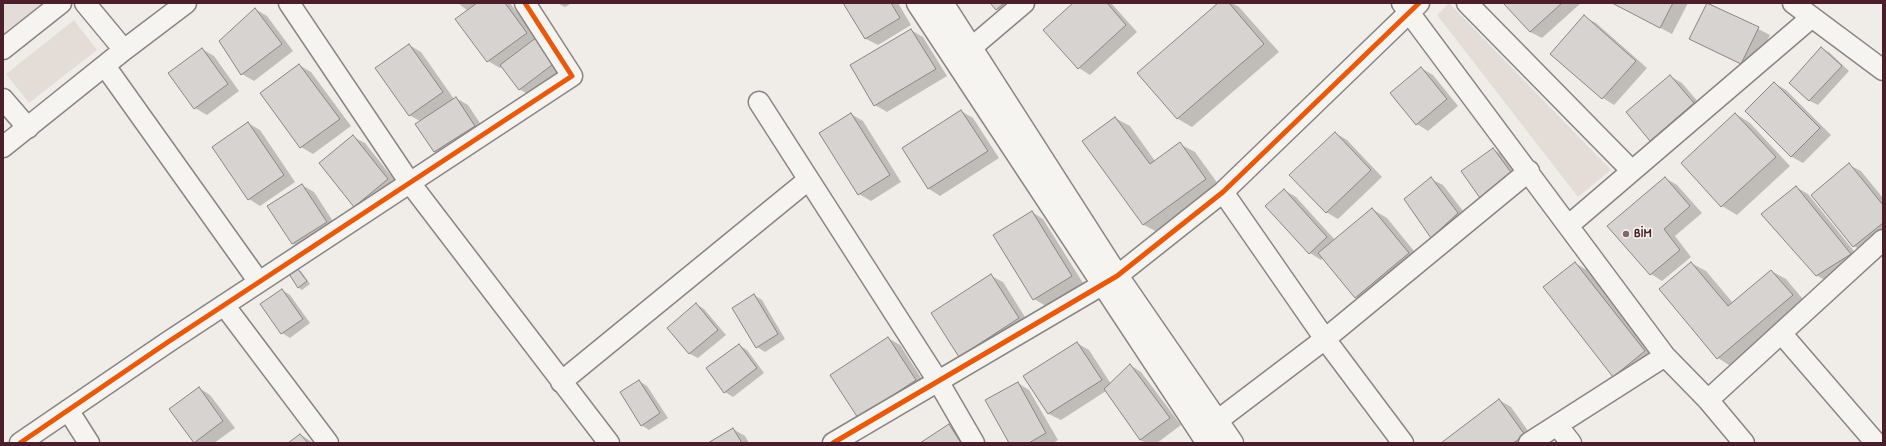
<!DOCTYPE html>
<html>
<head>
<meta charset="utf-8">
<style>
  body { margin:0 }
  #map { position:relative; width:1886px; height:446px; overflow:hidden; background:#f0ede8; font-family:"Patrick Hand",sans-serif }
  canvas { display:block }
  .frame { position:absolute; inset:0; border:4px solid #4a1f2b; pointer-events:none }
</style>
</head>
<body>
<div id="map">
<canvas width="1886" height="446"></canvas>
<div class="frame"></div>
</div>
<script>
const g = document.querySelector('canvas').getContext('2d');
g.lineJoin = 'round';
function fillPath(path, color) { g.fillStyle = color; g.fill(path, 'evenodd'); }
const toPath = rows => new Path2D(rows.map(r => 'M' + r).join(''));
function strokePath(path, color, width, dash) { g.strokeStyle = color; g.lineWidth = width; g.lineCap = dash ? 'butt' : 'round'; g.setLineDash(dash || []); g.stroke(path); }
function drawText(font, color, halo, rows, align = 'center') {
  g.font = font + ' "Patrick Hand",sans-serif'; g.lineWidth = 3; g.setLineDash([]); g.textBaseline = 'middle'; g.strokeStyle = halo; g.fillStyle = color; for (const [text, x, y, turn = 0] of rows) {
    g.save(); g.translate(x, y); g.rotate((+turn || 0) * Math.PI / 180); g.textAlign = isNaN(turn) ? turn : align; if (halo) g.strokeText(text, 0, 0); g.fillText(text, 0, 0); g.restore();
  }
}
fillPath(toPath([
  [3,3,42,3,3,36],
  [1449,3,1611,170,1578,197,1437,15],
  [74,20,97,50,29,103,6,74]
]), '#e4ddd7');
fillPath(toPath([
  [458,3,510,3,537,38,567,69,531,96,519,89,502,66,500,68,488,61,468,11],
  [557,3,572,3,565,7],
  [844,3,898,3,911,25,878,45,866,39],
  [992,3,1029,3,1012,18,997,9],
  [1074,3,1111,3,1137,32,1090,75,1079,68],
  [1219,3,1232,3,1239,7,1279,52,1192,127,1178,119,1138,73],
  [1504,3,1581,3,1542,38,1530,32],
  [1613,3,1688,3,1672,34],
  [1708,3,1770,35,1753,70,1691,39],
  [255,9,267,16,293,51,254,81,242,74],
  [1584,17,1596,23,1647,68,1614,105,1603,98,1551,54],
  [911,30,923,37,947,76,887,112,875,105],
  [409,45,421,52,454,99,456,98,468,105,486,132,446,158,434,152,420,121,409,115],
  [1822,48,1830,53,1849,71,1818,105,1810,101,1790,82],
  [202,49,214,56,239,91,207,115,195,108],
  [299,65,311,72,351,126,313,154,301,147],
  [1421,68,1433,75,1458,106,1428,131,1417,124],
  [1670,76,1682,83,1705,110,1663,147,1651,140],
  [1774,83,1786,90,1831,135,1803,163,1792,157,1746,111],
  [961,111,973,118,999,158,940,196,929,189,903,148],
  [851,114,863,121,901,182,871,201,859,194],
  [1736,114,1750,123,1790,166,1737,215,1722,206,1682,163],
  [1115,118,1130,126,1155,161,1180,144,1195,152,1221,188,1159,233,1144,225,1083,141],
  [248,123,260,130,295,182,260,206,249,199],
  [1335,133,1347,140,1382,177,1338,219,1326,212],
  [353,137,365,143,399,186,367,213,355,206],
  [1493,149,1501,154,1520,180,1489,202,1481,197],
  [1849,165,1861,171,1883,198,1883,239,1866,253,1854,246],
  [1665,178,1677,185,1702,213,1675,236,1691,257,1662,281,1651,274],
  [1431,179,1443,185,1470,220,1443,244,1431,237],
  [302,185,314,192,338,229,305,250,293,244,269,207],
  [1796,187,1808,194,1862,261,1828,282,1816,275],
  [1284,190,1296,197,1335,240,1372,209,1387,218,1423,262,1370,305,1356,297,1323,258,1321,260,1310,253],
  [1032,212,1043,219,1083,283,1046,306,1034,299],
  [1575,263,1590,272,1659,360,1628,384,1614,376],
  [1691,263,1706,271,1733,303,1771,271,1786,279,1807,304,1732,367,1718,358],
  [297,269,301,271,310,284,302,290,299,288,290,274],
  [991,276,1003,282,1030,325,971,363,960,356],
  [282,290,290,295,310,323,290,338,282,333],
  [754,295,762,300,785,339,765,352,757,347],
  [696,304,704,309,726,335,698,358,690,354,668,328],
  [888,338,900,345,927,387,870,424],
  [1077,343,1089,350,1111,384,1130,365,1141,372,1181,425,1157,443,1146,443,1140,440,1106,391,1061,420,1049,414,1025,376],
  [739,345,747,350,764,373,733,397,725,392],
  [639,381,647,386,668,418,649,430,641,425],
  [1018,383,1029,390,1058,440,1053,443,1010,443],
  [199,388,210,395,235,428,214,443,195,442],
  [1499,400,1511,407,1536,442,1442,443],
  [949,426,961,432,968,443,922,443],
  [733,429,745,436,749,443,710,443],
  [301,435,312,442,313,443,290,443]
]), '#0003');
const building = toPath([
  [477,3,505,3,527,33,487,62,455,19,477,3],
  [843,3,891,3,900,18,865,39,843,3],
  [990,3,1004,3,996,10,990,3],
  [1073,3,1107,3,1126,25,1078,69,1043,30,1073,3],
  [1218,3,1229,3,1264,44,1177,119,1137,73,1218,3],
  [1503,3,1562,3,1530,32,1503,3],
  [1612,3,1673,3,1660,28,1612,3],
  [1707,3,1759,27,1741,64,1689,39,1707,3],
  [255,8,282,44,241,75,219,41,255,8],
  [1584,15,1636,61,1602,99,1550,54,1584,15],
  [911,29,936,69,874,106,850,65,911,29],
  [537,37,556,62,519,90,500,65,537,37],
  [409,44,443,92,409,116,375,68,409,44],
  [1821,47,1842,66,1809,101,1789,83,1821,47],
  [202,48,228,84,194,109,168,73,202,48],
  [299,64,340,119,300,148,260,93,299,64],
  [1421,67,1447,99,1416,125,1390,93,1421,67],
  [1670,75,1694,103,1650,141,1626,112,1670,75],
  [1774,82,1820,128,1791,157,1745,111,1774,82],
  [456,97,475,126,434,152,415,124,456,97],
  [961,110,988,151,928,189,902,148,961,110],
  [851,113,890,175,858,195,819,133,851,113],
  [1735,113,1776,157,1721,207,1681,163,1735,113],
  [1115,117,1150,164,1180,142,1206,179,1143,225,1082,141,1115,117],
  [248,122,284,175,248,200,212,147,248,122],
  [1335,132,1371,170,1326,213,1289,175,1335,132],
  [353,135,388,179,354,207,319,163,353,135],
  [1493,148,1513,175,1480,198,1461,171,1493,148],
  [1849,163,1883,205,1883,223,1853,247,1811,195,1849,163],
  [1431,177,1458,213,1431,238,1404,199,1431,177],
  [1665,177,1690,206,1664,229,1680,250,1650,275,1607,226,1665,177],
  [302,184,327,222,292,244,267,206,302,184],
  [1796,186,1851,254,1816,276,1761,214,1796,186],
  [1284,189,1327,237,1309,254,1265,206,1284,189],
  [1372,208,1409,253,1355,298,1318,253,1372,208],
  [1032,211,1072,276,1033,300,993,235,1032,211],
  [1575,262,1645,351,1613,377,1543,287,1575,262],
  [1691,262,1728,306,1771,270,1793,295,1717,359,1659,289,1691,262],
  [297,268,307,281,298,288,289,274,297,268],
  [991,274,1019,318,959,357,931,313,991,274],
  [282,289,303,319,281,334,260,304,282,289],
  [754,294,778,334,756,348,732,308,754,294],
  [696,303,718,330,689,354,667,328,696,303],
  [888,337,916,380,858,418,830,375,888,337],
  [1077,342,1102,380,1048,414,1023,376,1077,342],
  [739,344,757,368,724,393,706,368,739,344],
  [1130,364,1170,418,1140,440,1104,389,1130,364],
  [639,380,660,413,641,426,620,392,639,380],
  [1018,382,1046,433,1029,443,1009,443,985,400,1018,382],
  [199,387,223,421,194,443,169,409,199,387],
  [1499,399,1525,435,1513,443,1441,443,1499,399],
  [949,424,961,443,920,443,949,424],
  [733,428,742,443,708,443,733,428],
  [300,434,308,443,288,443,300,434]
]);
fillPath(building, '#d7d3d0');
strokePath(building, '#8d8383', 1);
const minor = toPath([
  [85,3,124,50],
  [289,3,410,183,609,443],
  [1402,3,1665,356,1708,400,1744,443],
  [1467,3,1631,170],
  [1793,3,1883,70],
  [971,48,1024,3],
  [3,49,61,3],
  [105,66,259,282],
  [3,99,28,128],
  [759,102,938,381,974,443],
  [3,147,124,50,186,3],
  [1223,192,1325,339,1403,443],
  [1569,225,1812,17],
  [224,305,328,443],
  [1781,333,1876,443],
  [561,382,808,180],
  [1708,400,1883,240],
  [68,410,89,443],
  [1217,421,1325,339,1529,171],
  [1557,425,1571,443],
  [20,443,168,342,572,76,525,3],
  [833,443,1117,276,1223,192,1419,3],
  [1529,443,1665,356]
]);
const tertiary = toPath([
  [918,3,1208,443],
  [942,3,1117,276,1232,443]
]);
strokePath(minor, '#8d8383', 23);
strokePath(tertiary, '#8d8383', 25);
strokePath(minor, '#f5f4f0', 20);
strokePath(tertiary, '#f5f4f0', 22);
strokePath(toPath([
  [20,443,168,342,572,76,525,3],
  [833,443,1117,276,1223,192,1419,3]
]), '#e8590c', 5);
for (const [x, y, r, color] of [
  [1626,234,4,"#84676d"]
]) { const dot = new Path2D(); dot.arc(x, y, r, 0, 2 * Math.PI); g.fillStyle = color; g.fill(dot); strokePath(dot, '#fbf7ec', 1.5); }
drawText('bold 13px', '#4a1f2b', '#fbf7ec', [
  ["BİM",1634,234]
], 'left');
</script>
</body>
</html>
